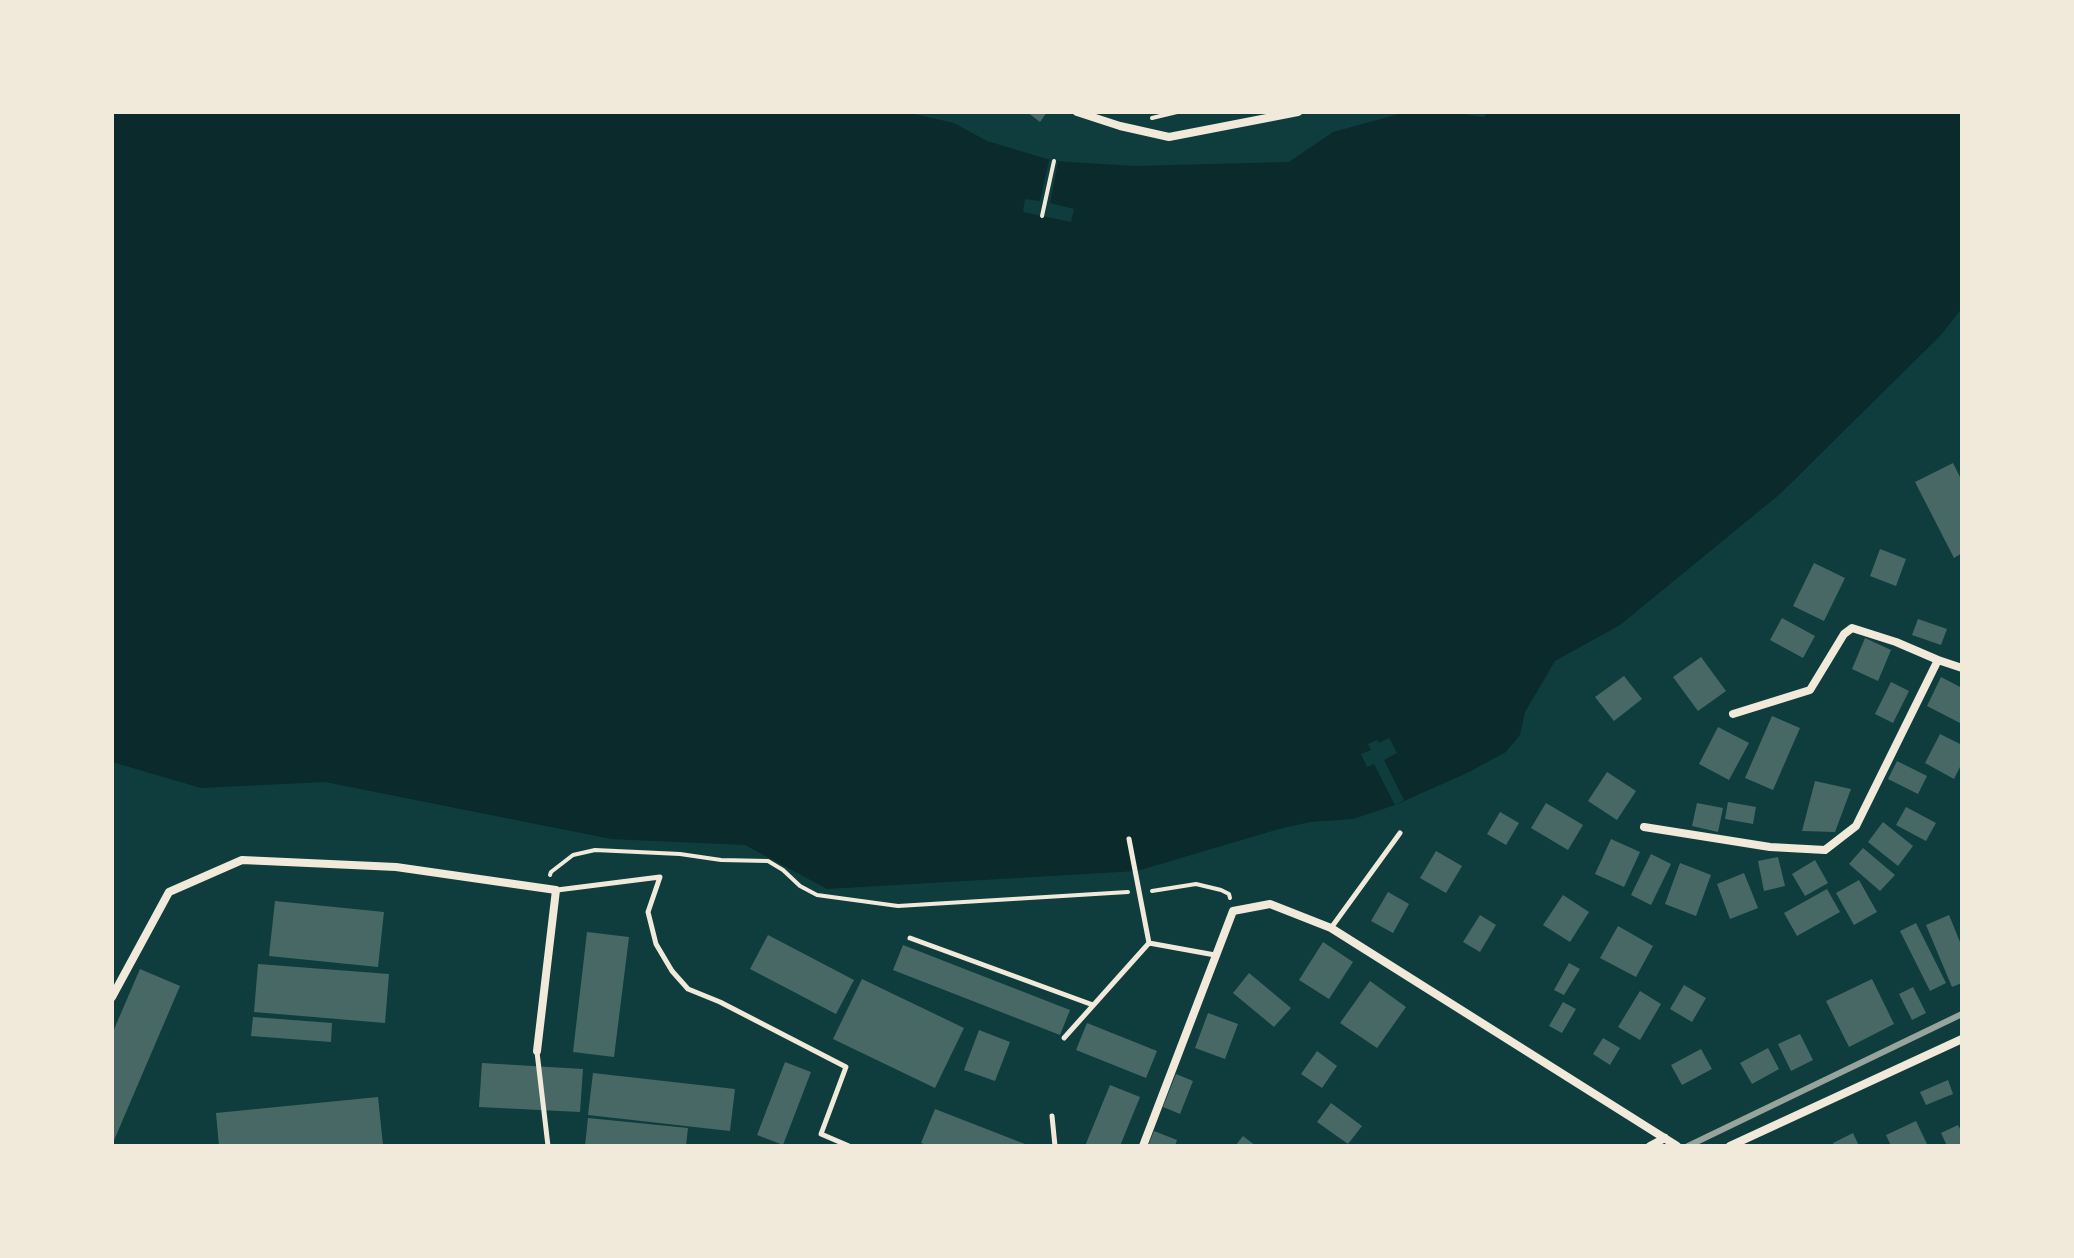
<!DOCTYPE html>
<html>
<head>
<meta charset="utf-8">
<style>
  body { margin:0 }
  #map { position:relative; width:2074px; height:1258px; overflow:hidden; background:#0f3d3e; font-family:Arial,sans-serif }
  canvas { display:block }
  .frame { position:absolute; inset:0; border:114px solid #f1e9da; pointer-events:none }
</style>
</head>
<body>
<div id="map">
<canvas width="2074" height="1258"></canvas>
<div class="frame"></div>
</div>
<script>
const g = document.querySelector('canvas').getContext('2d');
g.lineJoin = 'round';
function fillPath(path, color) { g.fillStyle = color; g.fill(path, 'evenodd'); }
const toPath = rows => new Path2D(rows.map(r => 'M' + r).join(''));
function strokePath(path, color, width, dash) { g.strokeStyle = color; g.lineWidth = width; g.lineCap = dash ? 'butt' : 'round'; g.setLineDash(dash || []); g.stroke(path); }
fillPath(toPath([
  [112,112,905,112,954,123,987,141,1054,161,1134,166,1289,162,1333,132,1406,112,1449,112,1484,117,1488,112,1962,112,1962,308,1941,335,1780,494,1620,625,1555,661,1525,712,1520,735,1506,752,1467,773,1395,805,1353,819,1310,822,1279,829,1137,871,827,889,745,845,611,839,325,782,201,788,112,762]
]), '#0a2a2b');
fillPath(toPath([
  [1049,160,1058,162,1050,203,1074,209,1071,222,1023,212,1025,199,1040,201],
  [1389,738,1397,753,1384,760,1404,800,1395,805,1374,764,1367,767,1361,754,1371,750,1368,744,1377,740,1379,743]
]), '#0f3d3e');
fillPath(toPath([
  [1027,112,1047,112,1040,122],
  [1953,463,1962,481,1962,553,1954,558,1915,482],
  [1880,549,1906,559,1896,586,1870,576],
  [1814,563,1845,578,1824,621,1793,606],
  [1782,618,1815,636,1803,658,1770,640],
  [1918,619,1947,629,1941,645,1912,635],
  [1865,638,1891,650,1878,681,1852,669],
  [1701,657,1726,691,1698,711,1673,677],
  [1624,676,1642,699,1614,721,1595,697],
  [1941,677,1962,688,1962,724,1927,706],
  [1891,682,1909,691,1893,723,1875,714],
  [1772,716,1800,728,1773,790,1745,778],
  [1718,727,1749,743,1729,780,1699,764],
  [1940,734,1962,745,1962,763,1954,779,1925,763],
  [1897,761,1927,776,1918,794,1888,779],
  [1607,772,1636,791,1617,820,1588,801],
  [1815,781,1851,789,1835,832,1802,831],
  [1728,802,1756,807,1753,824,1725,819],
  [1546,803,1583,825,1568,850,1531,828],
  [1697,803,1723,808,1718,832,1692,826],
  [1906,807,1936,823,1926,841,1896,825],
  [1500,812,1519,823,1506,845,1487,834],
  [1883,822,1913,846,1898,866,1868,842],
  [1611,839,1640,852,1624,887,1595,874],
  [1863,848,1895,875,1880,891,1849,864],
  [1436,851,1462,866,1446,893,1420,878],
  [1651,854,1671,864,1651,905,1631,895],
  [1778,857,1785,886,1764,891,1758,861],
  [1815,860,1828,883,1805,896,1792,874],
  [1680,863,1711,875,1696,916,1665,904],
  [1744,873,1758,908,1730,919,1717,884],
  [1859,880,1877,912,1854,925,1836,893],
  [1827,889,1840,912,1797,936,1784,913],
  [1388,892,1409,904,1393,933,1371,921],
  [1563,895,1589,912,1570,942,1543,925],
  [275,901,384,912,378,967,269,956],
  [1480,915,1496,925,1480,952,1463,942],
  [1949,915,1962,947,1962,983,1952,987,1926,925],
  [1916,923,1946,983,1930,991,1900,931],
  [1618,926,1653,946,1636,977,1600,958],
  [587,932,629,937,614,1057,573,1052],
  [768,935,854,980,836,1014,750,969],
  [1323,942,1353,962,1329,999,1299,980],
  [903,945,1070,1010,1060,1035,893,970],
  [1569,963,1580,969,1564,995,1554,990],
  [258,964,389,974,385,1023,254,1012],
  [140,969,180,986,112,1145,112,1034],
  [1249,973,1291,1008,1274,1027,1233,993],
  [862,979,964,1028,935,1088,833,1039],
  [1872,979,1894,1024,1849,1047,1826,1001],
  [1370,981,1406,1007,1377,1048,1340,1023],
  [1684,985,1706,998,1692,1022,1670,1009],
  [1913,987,1926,1013,1912,1020,1899,994],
  [1640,991,1661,1004,1640,1040,1618,1027],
  [1563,1002,1576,1009,1562,1033,1549,1026],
  [1208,1013,1238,1024,1225,1059,1195,1048],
  [253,1017,332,1023,331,1042,251,1036],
  [1087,1023,1157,1051,1146,1078,1076,1050],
  [979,1030,1010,1042,995,1081,964,1070],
  [1800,1034,1813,1060,1791,1071,1778,1044],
  [1603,1038,1620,1048,1610,1065,1593,1054],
  [1768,1048,1779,1069,1752,1084,1740,1063],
  [1701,1049,1712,1069,1682,1085,1671,1065],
  [1317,1051,1337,1066,1322,1088,1301,1074],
  [785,1062,811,1072,783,1145,757,1135],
  [482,1063,583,1069,580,1112,479,1107],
  [593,1073,735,1089,730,1131,588,1115],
  [1176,1074,1193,1081,1180,1114,1163,1107],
  [1948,1080,1953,1094,1926,1105,1920,1092],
  [1110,1085,1140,1097,1120,1146,1085,1146],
  [378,1097,383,1145,219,1146,216,1113],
  [1331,1103,1362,1126,1348,1144,1317,1122],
  [935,1109,1025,1144,1024,1146,929,1146,921,1143],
  [588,1118,688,1128,686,1146,585,1146],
  [1916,1121,1928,1146,1891,1146,1886,1135],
  [1958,1125,1962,1133,1962,1146,1947,1146,1941,1133],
  [1154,1131,1177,1140,1175,1146,1148,1146],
  [1853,1133,1859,1146,1835,1146,1833,1143],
  [1243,1136,1256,1146,1235,1146]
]), '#486865');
strokePath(toPath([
  [1152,118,1177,112],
  [1042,216,1054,161],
  [550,875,551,872,573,855,595,850,680,854,721,860,768,861,783,870,800,886,817,895,898,906,1128,892],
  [1152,891,1196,884,1221,890,1229,894,1230,898]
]), '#f1e9da', 4);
strokePath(toPath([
  [1129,839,1149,943],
  [557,890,660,877,648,912,656,944,672,971,688,989,720,1002,846,1067,821,1134,849,1146],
  [1331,928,1400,833],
  [910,938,1093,1005],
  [1064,1038,1149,943,1215,955],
  [537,1052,548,1146],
  [1052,1116,1055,1146]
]), '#f1e9da', 5);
strokePath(toPath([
  [1077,112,1120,126,1169,137,1298,112],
  [1733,714,1810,690,1844,634,1852,628,1896,642,1938,660],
  [1644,827,1770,847,1825,850,1856,826,1938,660,1962,668],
  [112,997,169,892,242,860,396,867,556,890,537,1051],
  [1143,1146,1233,911,1270,904,1331,928,1677,1146],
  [1650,1146,1665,1138],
  [1730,1146,1962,1039]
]), '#f1e9da', 8);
strokePath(toPath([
  [1688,1146,1962,1014]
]), '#97a49c', 6);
</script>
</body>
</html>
